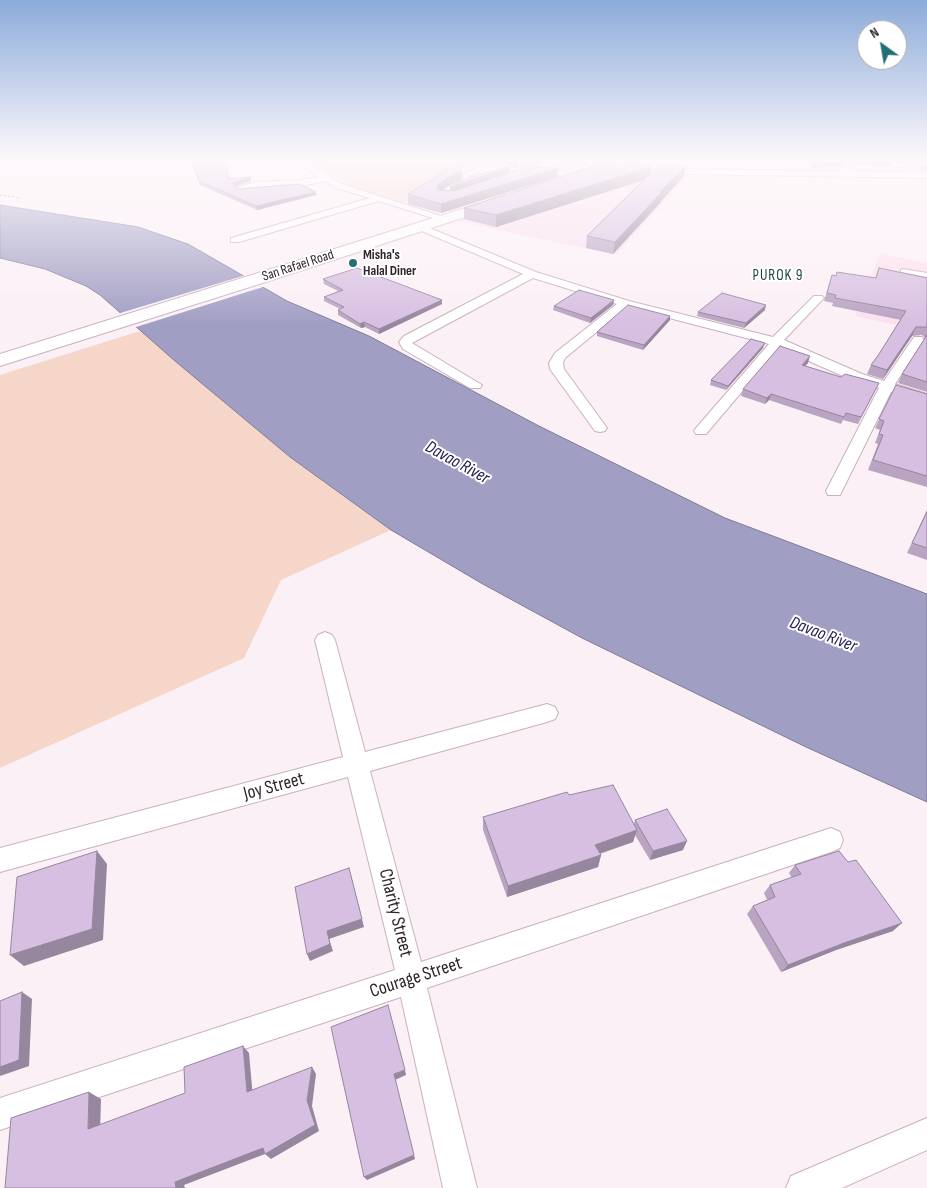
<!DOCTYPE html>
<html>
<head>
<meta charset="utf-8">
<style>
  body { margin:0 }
  #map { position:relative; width:927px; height:1188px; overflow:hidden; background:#fbf0f6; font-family:"Sofia Sans Condensed",sans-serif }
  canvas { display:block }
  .north { position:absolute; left:857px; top:20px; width:50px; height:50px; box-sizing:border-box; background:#fff; border:1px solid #aca8aa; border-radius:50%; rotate:328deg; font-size:14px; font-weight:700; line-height:20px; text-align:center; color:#2f252b }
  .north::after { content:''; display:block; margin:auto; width:18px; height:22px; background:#256f76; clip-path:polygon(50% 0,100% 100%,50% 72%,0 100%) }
</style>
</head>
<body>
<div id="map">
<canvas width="927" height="1188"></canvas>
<div class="north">N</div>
</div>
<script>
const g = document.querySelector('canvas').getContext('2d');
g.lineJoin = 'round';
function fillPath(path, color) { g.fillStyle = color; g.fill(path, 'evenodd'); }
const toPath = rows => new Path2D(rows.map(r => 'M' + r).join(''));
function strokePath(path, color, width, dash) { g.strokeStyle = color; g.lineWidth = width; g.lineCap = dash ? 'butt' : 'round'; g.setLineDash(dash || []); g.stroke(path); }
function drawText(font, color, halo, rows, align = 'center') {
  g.font = font + ' "Sofia Sans Condensed",sans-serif'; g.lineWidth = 4; g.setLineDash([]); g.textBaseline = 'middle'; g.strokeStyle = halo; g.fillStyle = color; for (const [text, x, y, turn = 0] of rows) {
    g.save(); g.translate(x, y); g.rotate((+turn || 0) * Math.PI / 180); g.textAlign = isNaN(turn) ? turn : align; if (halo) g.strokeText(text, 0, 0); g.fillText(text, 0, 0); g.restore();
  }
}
fillPath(toPath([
  [516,158,614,158,576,170,533,167],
  [604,173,691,173,616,255,457,221],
  [880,254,927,263,927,332,855,316]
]), '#fce0ef');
fillPath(toPath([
  [310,158,481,158,405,203,348,185,312,161],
  [140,331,290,457,391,530,281,580,244,658,0,768,0,375]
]), '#f7d6ca');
const water = toPath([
  [0,205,138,227,188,244,287,301,369,336,539,426,725,518,927,594,927,802,806,747,582,638,481,583,391,530,290,457,175,361,100,295,86,286,45,269,0,258,0,205]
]);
fillPath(water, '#a19ec4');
strokePath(water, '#7f7a96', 1);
fillPath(toPath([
  [246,275,266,286,133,328,117,314]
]), '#fbf0f6');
const service = toPath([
  [568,158,573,158,581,164,598,171,596,172,577,166,568,158],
  [493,162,519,174,517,178,508,180,508,178,514,174,493,164,468,176,468,182,464,183,464,174,486,163,493,162],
  [903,269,927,273,927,277,901,272,901,270,903,269]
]);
const minor = toPath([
  [128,158,139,158,135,160,128,158],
  [292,158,301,158,342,184,450,219,448,221,442,221,379,201,239,242,231,242,231,238,370,198,336,188,325,181,301,186,255,188,239,191,235,188,255,182,301,180,319,177,292,158],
  [504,158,514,158,534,169,564,171,578,178,574,181,560,175,529,173,504,158],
  [845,158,853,158,851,174,847,177,843,174,845,158],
  [891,163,927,164,927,168,894,167,891,167,891,163],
  [420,224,536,272,629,301,773,337,814,296,822,296,824,298,822,300,784,340,862,374,884,381,914,337,922,337,924,340,895,384,927,394,927,402,891,392,842,491,840,495,828,495,826,491,879,388,852,380,779,348,706,434,696,434,694,431,696,428,769,344,627,307,565,358,563,363,564,369,607,428,605,431,600,432,595,431,550,369,549,363,555,353,617,304,533,278,412,343,482,385,480,388,470,388,403,349,399,342,404,336,523,274,417,229,415,227,420,224],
  [325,632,332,635,335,640,365,752,547,704,555,707,558,713,555,719,547,722,370,771,421,962,831,828,840,832,843,840,840,848,831,852,427,988,477,1188,443,1188,401,997,0,1130,0,1098,395,970,348,777,0,872,0,848,343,757,315,640,318,635,325,632],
  [927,1118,927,1150,842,1188,786,1188,791,1176,927,1118]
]);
const tertiary = toPath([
  [618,168,927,172,927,178,614,173,613,171,614,169,618,168]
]);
const primary = toPath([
  [623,158,641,158,639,160,583,179,575,179,573,176,575,173,623,158],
  [500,197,505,198,507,201,505,204,272,280,0,366,0,354,500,197]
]);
strokePath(service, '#cab0be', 2);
strokePath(minor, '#cab0be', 2);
strokePath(tertiary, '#cab0be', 2);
strokePath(primary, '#cab0be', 2);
strokePath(toPath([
  [0,195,21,198]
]), '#998f95', 1, [2, 2]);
fillPath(service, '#fff');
fillPath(minor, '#fff');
fillPath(tertiary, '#fff');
fillPath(primary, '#fff');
fillPath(toPath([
  [190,158,226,158,229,179,251,177,251,181,235,186,237,189,316,195,257,210,200,185],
  [482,158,517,158,517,168,513,168,502,161,490,161],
  [517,158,546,158,535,166,557,177,441,213,408,204,408,194,462,166,462,180,447,187,443,190,450,190,520,169,525,166,533,166],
  [746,158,771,158,756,162],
  [789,158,844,158,842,163,839,167,812,168,802,159],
  [855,158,927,158,927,162,891,161,889,167,854,164],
  [921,165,927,165,927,170,919,170],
  [686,166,684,176,661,201,660,203,613,254,586,248,587,236,644,180,496,227,464,219,464,208,651,167,650,174],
  [879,268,927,278,927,392,898,383,902,374,925,338,922,335,912,336,883,379,867,374,871,365,879,354,901,320,832,306,833,303,824,301,832,275,875,278],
  [323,279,442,300,442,304,379,334,365,327,361,328,338,315,338,310,340,309,324,301,324,297,338,291,324,284],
  [614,300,613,305,590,323,553,310,554,306],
  [765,310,744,328,697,316,698,312],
  [670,316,670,320,643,350,597,336,597,332],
  [763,348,726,390,710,385,711,380],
  [808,363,805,366,876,389,858,424,843,420,841,424,769,400,765,404,741,396,743,389],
  [896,385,927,394,927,487,868,470,878,444,875,443,880,430,875,428],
  [927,510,927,560,907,553],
  [569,795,634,824,635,820,683,850,650,860,635,835,633,842,600,854,601,855,598,867,507,897,483,830,483,817],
  [795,865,893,931,836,950,781,972,747,914,753,906,767,900,764,893,770,885,792,878,789,873]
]), '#b9a4c2');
fillPath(toPath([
  [514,158,517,158,517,168,513,168],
  [534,158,546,158,534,167],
  [757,158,771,158,756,162],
  [844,159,842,163,839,167,841,162],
  [686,166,684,176,661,201,660,203,613,254,615,242,660,192],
  [510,167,509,175,450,194,450,187],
  [651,167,650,178,496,227,496,215],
  [558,168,557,177,441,213,441,204],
  [462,171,462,180,447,187,438,195,438,185,447,178],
  [251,177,251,181,233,187,233,183],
  [316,192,316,195,257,210,256,206],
  [442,300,442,304,379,334,379,329],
  [614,300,613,305,590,323,591,318],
  [766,305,765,310,744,328,746,323],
  [670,316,670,320,643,350,644,345],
  [364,322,365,327,361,328,360,324],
  [916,327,912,336,883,379,887,370],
  [765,343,763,348,726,390,728,386],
  [810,356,808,363,800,372,802,365],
  [771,394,769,400,765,404,767,398],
  [637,830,633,842,592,856,595,845],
  [687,841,683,850,650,860,653,851],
  [97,851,107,864,103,940,24,966,10,955],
  [601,855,598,867,507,897,508,886],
  [349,868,364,927,329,939,333,951,310,961,307,954,327,931],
  [902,923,893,931,836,950,781,972,788,965,844,943],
  [22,992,32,999,29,1066,0,1076,0,1067],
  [243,1046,249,1053,253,1098,247,1092],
  [312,1067,316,1074,312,1106,319,1131,271,1159,265,1154,184,1185,185,1188,176,1188,175,1182,307,1100],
  [405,1070,406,1075,395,1080,415,1159,367,1180,364,1177,394,1074],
  [89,1092,101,1099,100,1134,88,1129]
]), '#96869e');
const building = toPath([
  [191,158,225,158,229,179,251,177,233,183,237,189,300,184,316,192,256,206,199,181,191,158],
  [808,158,844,158,841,162,814,163,808,158],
  [856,158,892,158,891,162,856,159,856,158],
  [525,164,524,166,558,168,441,204,408,194,454,166,462,166,462,171,447,178,438,185,437,190,454,191,520,169,520,165,525,164],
  [600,164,651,165,651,167,496,215,464,208,600,164],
  [659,165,686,166,660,192,662,192,615,242,587,236,659,165],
  [510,167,450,187,469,177,510,167],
  [357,268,442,300,379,329,364,322,360,324,338,310,344,307,324,297,343,290,323,279,357,268],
  [879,268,927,278,927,328,926,327,916,327,887,370,871,365,879,354,906,311,835,298,836,295,827,293,832,275,836,276,837,272,876,278,879,268],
  [579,290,614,300,591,318,554,306,579,290],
  [722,293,766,305,746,323,698,312,722,293],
  [628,305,670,316,644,345,597,332,628,305],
  [927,335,927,382,902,374,927,335],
  [751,339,765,343,728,386,711,380,751,339],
  [780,346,810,356,802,365,841,377,845,374,879,383,861,417,846,413,844,417,771,394,767,398,743,389,780,346],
  [896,385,927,394,927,476,873,460,883,435,879,434,884,421,879,419,896,385],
  [927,512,927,548,912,543,927,512],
  [613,785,637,830,595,845,601,855,508,886,483,817,567,792,569,795,613,785],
  [667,809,687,841,653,851,635,820,667,809],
  [97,851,92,929,10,955,17,877,97,851],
  [839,851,848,862,856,860,902,923,844,943,788,965,753,906,775,897,770,885,801,874,795,865,839,851],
  [349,868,362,919,327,931,330,944,307,954,295,887,349,868],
  [22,992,19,1060,0,1067,0,1001,22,992],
  [388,1005,405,1070,394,1074,414,1155,364,1177,331,1027,388,1005],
  [243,1046,247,1092,312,1067,307,1100,315,1125,265,1154,263,1148,175,1182,176,1188,5,1188,11,1118,89,1092,88,1129,185,1093,184,1067,243,1046]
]);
fillPath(building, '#d7bfe1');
strokePath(building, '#96869e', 1);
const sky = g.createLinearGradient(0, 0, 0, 324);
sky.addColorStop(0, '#8babda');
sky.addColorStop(0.49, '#fdf8fb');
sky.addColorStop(1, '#fdf8fb00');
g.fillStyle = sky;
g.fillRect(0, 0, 927, 324);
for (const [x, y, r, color] of [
  [353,263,5,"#256f76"]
]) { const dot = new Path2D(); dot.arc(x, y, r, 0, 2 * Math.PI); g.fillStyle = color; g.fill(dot); strokePath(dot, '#fff', 2); }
drawText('bold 14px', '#2f252b', '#fff', [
  ["Misha's",363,255],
  ["Halal Diner",363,271]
], 'left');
drawText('14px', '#2f252b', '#fff', [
  ["San Rafael Road",298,266,-18]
]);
g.letterSpacing = '1px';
drawText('15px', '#1c3e42', '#fff', [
  ["PUROK 9",778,276]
]);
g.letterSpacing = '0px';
drawText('italic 18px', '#292050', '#fff', [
  ["Davao River",457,463,29],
  ["Davao River",823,635,21]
]);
drawText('19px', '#2f252b', '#fff', [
  ["Joy Street",274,787,-15],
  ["Charity Street",395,913,76],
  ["Courage Street",416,978,-18]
]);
</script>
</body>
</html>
